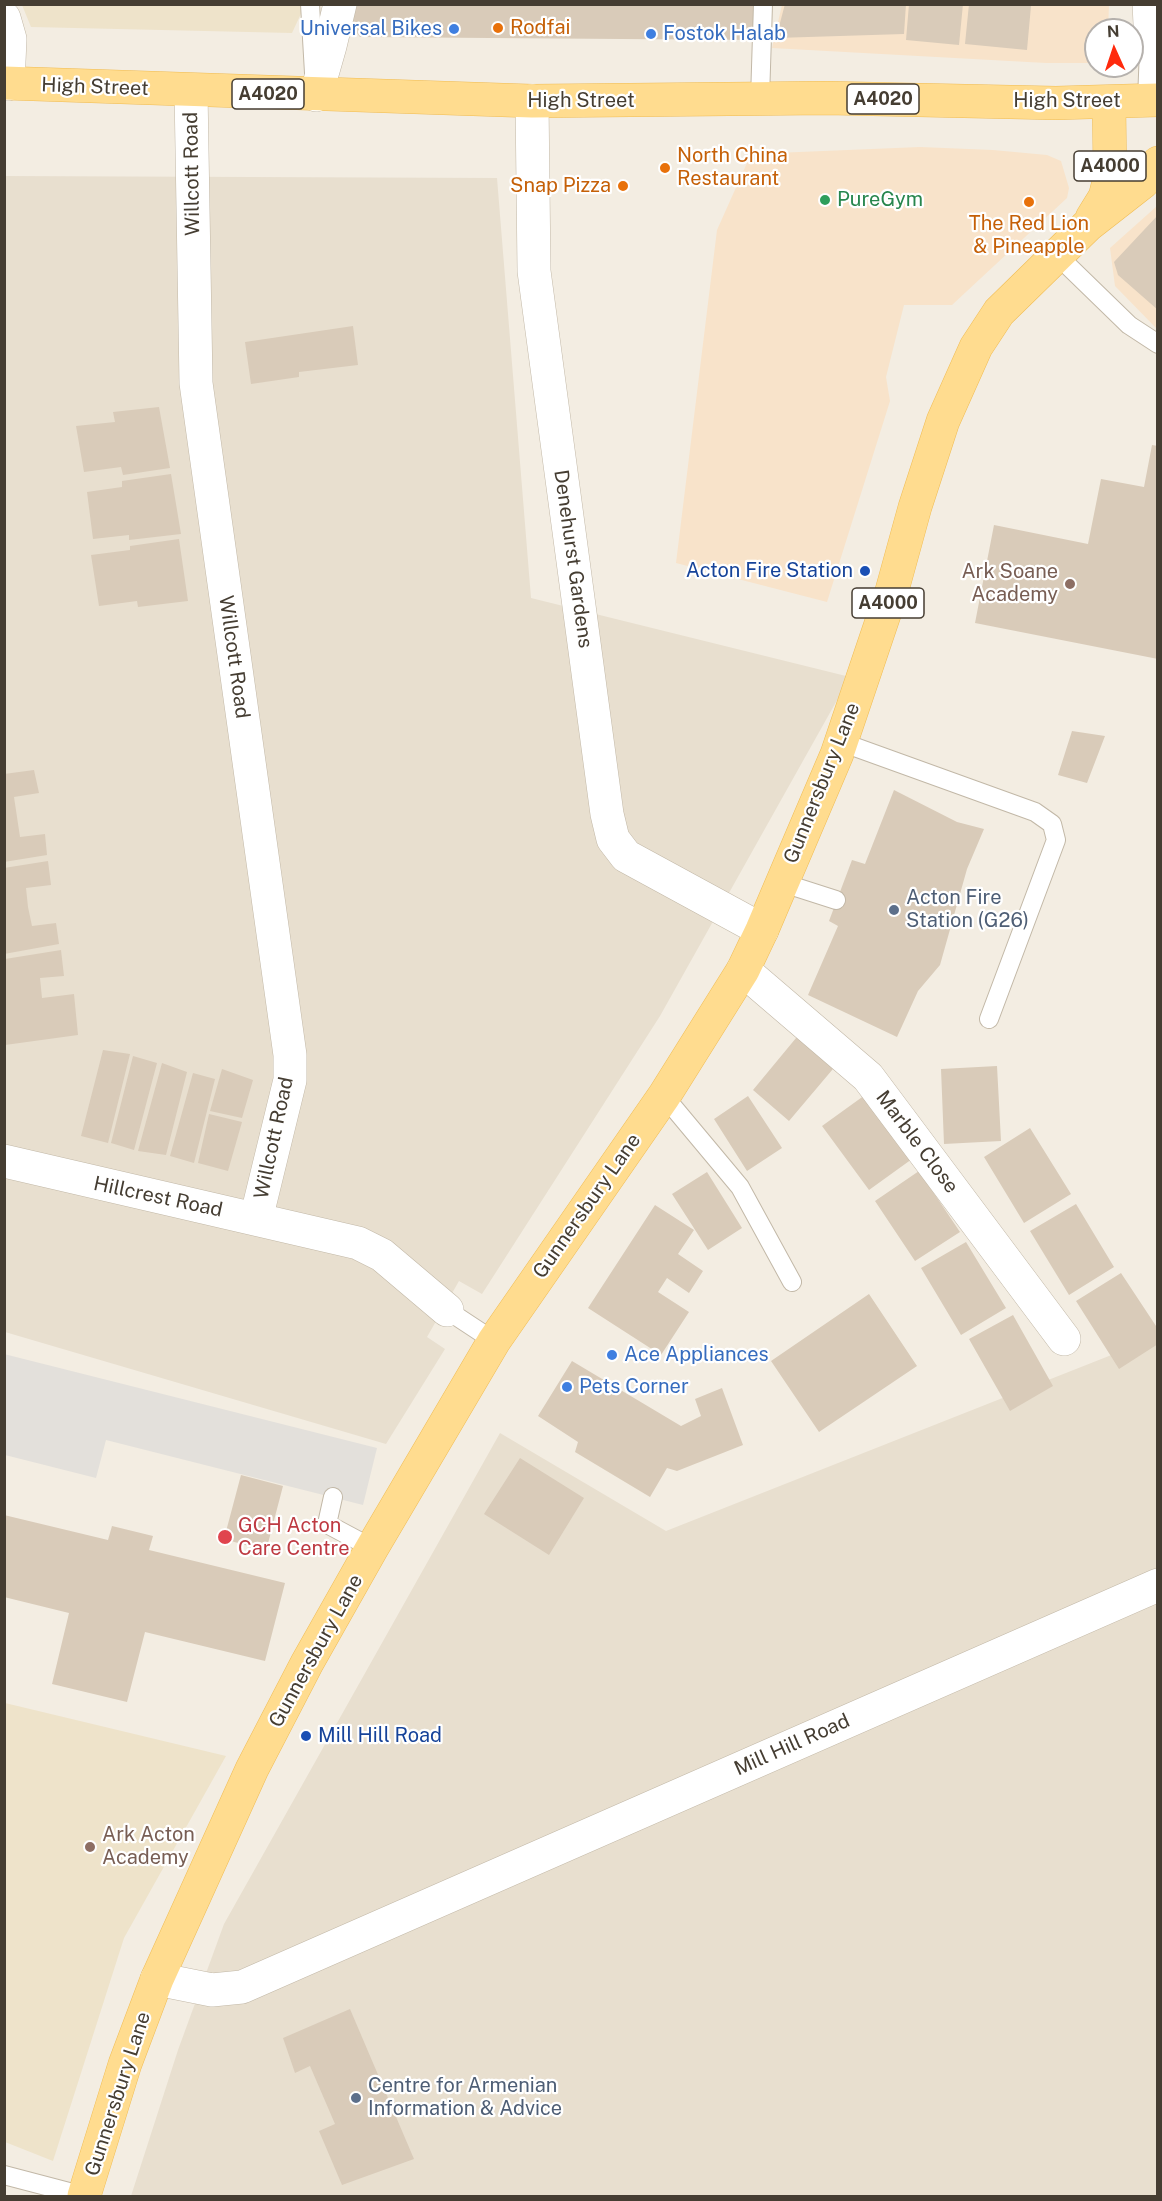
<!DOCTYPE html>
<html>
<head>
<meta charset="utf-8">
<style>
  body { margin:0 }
  #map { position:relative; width:1162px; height:2201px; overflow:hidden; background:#f3ede2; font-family:"Public Sans",sans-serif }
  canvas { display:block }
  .frame { position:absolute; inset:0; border:6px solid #453d32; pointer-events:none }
  .north { position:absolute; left:1084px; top:18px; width:60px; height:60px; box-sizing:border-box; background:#fff; border:2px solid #b5b1ad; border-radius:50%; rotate:357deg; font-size:16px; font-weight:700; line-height:24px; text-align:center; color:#453d32 }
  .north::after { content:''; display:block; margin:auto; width:21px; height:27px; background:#ff2a0d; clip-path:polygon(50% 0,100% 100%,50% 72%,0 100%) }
</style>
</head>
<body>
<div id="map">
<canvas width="1162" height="2201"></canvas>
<div class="frame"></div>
<div class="north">N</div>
</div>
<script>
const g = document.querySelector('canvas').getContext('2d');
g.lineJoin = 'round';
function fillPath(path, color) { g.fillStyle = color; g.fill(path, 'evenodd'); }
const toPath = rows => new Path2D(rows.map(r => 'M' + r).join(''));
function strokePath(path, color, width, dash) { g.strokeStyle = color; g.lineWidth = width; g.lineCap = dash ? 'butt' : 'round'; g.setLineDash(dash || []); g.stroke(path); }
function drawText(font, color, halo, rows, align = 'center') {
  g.font = font + ' "Public Sans",sans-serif'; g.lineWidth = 4.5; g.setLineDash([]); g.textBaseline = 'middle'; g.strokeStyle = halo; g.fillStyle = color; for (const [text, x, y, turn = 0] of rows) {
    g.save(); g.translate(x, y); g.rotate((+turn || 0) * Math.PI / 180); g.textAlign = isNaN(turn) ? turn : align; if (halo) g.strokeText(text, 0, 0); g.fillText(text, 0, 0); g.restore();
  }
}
fillPath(toPath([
  [4,176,497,178,531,598,850,677,660,1016,482,1294,459,1281,427,1337,445,1349,386,1444,5,1332],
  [1157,1337,1157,2196,131,2196,178,2050,224,1924,500,1433,666,1531]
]), '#e8dfcf');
fillPath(toPath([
  [782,5,1109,5,1108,30,1096,30,1096,56,1089,63,1046,63,772,48],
  [920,147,993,150,1047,155,1061,161,1069,188,1067,198,952,305,904,305,886,377,890,401,827,602,676,563,717,230,751,154],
  [1157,206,1157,329,1115,286,1110,248]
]), '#f8e3ca');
fillPath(toPath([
  [22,5,305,5,292,33,31,27],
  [5,1703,226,1756,124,1938,53,2161,5,2142]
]), '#eee3ca');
fillPath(toPath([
  [4,1354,377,1448,363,1505,106,1440,96,1478,5,1455]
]), '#e3e0db');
fillPath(toPath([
  [357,4,753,4,753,40,360,37,351,26],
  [785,4,906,4,904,34,776,38],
  [909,4,963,4,959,45,906,40],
  [969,4,1031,6,1027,50,965,44],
  [1158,215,1158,310,1118,275,1114,262],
  [353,326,358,365,299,372,299,377,251,384,245,342],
  [159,407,170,468,123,475,121,467,84,472,76,426,115,422,113,412],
  [1152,445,1158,446,1158,659,975,623,994,525,1088,544,1101,479,1144,487],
  [171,474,181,534,129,540,129,535,93,539,87,492,122,487,122,481],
  [179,539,188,601,138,607,137,601,99,606,91,555,130,550,130,546],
  [1072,731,1105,736,1087,783,1058,775],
  [34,770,39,793,14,797,20,837,45,834,47,855,4,862,4,774],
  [894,790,957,822,984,829,967,869,940,965,918,991,897,1037,808,995,838,926,829,921,852,860,865,864],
  [48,861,51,885,26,888,28,907,32,926,56,923,59,944,4,954,4,868],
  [61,950,64,976,40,978,42,998,74,994,78,1035,5,1045,5,959],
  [801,1032,838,1063,789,1121,753,1090],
  [103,1050,130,1054,108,1143,81,1136],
  [133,1056,157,1063,134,1150,111,1143],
  [162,1063,187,1072,166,1155,138,1151],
  [997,1066,1001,1141,944,1144,941,1069],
  [222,1069,253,1080,242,1118,210,1111],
  [193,1073,215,1079,194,1163,170,1156],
  [865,1095,912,1159,869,1190,822,1126],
  [748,1096,782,1148,747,1171,714,1119],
  [209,1114,242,1122,228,1171,198,1163],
  [1030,1128,1071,1194,1024,1223,984,1157],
  [919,1171,960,1232,915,1261,875,1201],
  [707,1172,742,1228,708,1250,672,1194],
  [1076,1204,1114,1267,1069,1295,1030,1231],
  [655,1205,694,1230,678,1254,703,1271,689,1293,667,1278,658,1292,689,1312,661,1355,588,1308],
  [966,1242,1006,1308,961,1335,921,1268],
  [1121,1273,1158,1329,1158,1344,1119,1369,1076,1301],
  [869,1294,917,1366,819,1432,771,1361],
  [1013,1315,1053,1386,1010,1411,969,1339],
  [572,1361,681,1426,701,1416,695,1399,722,1388,743,1445,677,1471,667,1468,650,1497,575,1452,578,1442,538,1416],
  [520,1458,584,1498,549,1555,484,1514],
  [241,1475,283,1486,266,1551,224,1539],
  [4,1515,108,1540,112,1526,153,1536,149,1550,285,1583,265,1661,145,1632,127,1702,52,1684,69,1613,4,1597],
  [350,2009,414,2159,342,2185,319,2131,335,2124,310,2066,295,2073,283,2038]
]), '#d9cbb9');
const lane = toPath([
  [310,4,314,73],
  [760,99,763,4],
  [1147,100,1150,24],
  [1058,256,1129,325,1158,344],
  [841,742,1035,812,1052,824,1056,840,989,1019],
  [783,883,836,900],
  [664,1096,740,1187,792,1282],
  [447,1310,494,1341],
  [333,1497,327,1524,372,1548],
  [4,2175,84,2196]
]);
const street = toPath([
  [1149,4,1150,24],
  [4,18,10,39,8,84],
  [191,91,196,383,290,1055,290,1080,256,1219],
  [316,95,330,46,340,4],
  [532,101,534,271,607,814,613,839,626,856,762,930],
  [743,970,868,1077,1064,1339],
  [4,1161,358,1243,382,1255,447,1310],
  [157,1979,212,1990,242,1987,1158,1585]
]);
const primary = toPath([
  [4,83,532,101,827,98,1056,103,1158,100],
  [1092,218,1105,197,1110,177,1109,102],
  [84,2196,125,2064,157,1979,252,1769,307,1663,372,1548,494,1341,664,1096,743,970,762,930,837,754,891,594,915,507,943,421,976,347,999,312,1088,225,1143,182,1158,163]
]);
strokePath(lane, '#c2b8a7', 20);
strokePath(street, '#c2b8a7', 34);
strokePath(primary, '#f0bc53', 34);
strokePath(lane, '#fff', 18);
strokePath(street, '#fff', 33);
strokePath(primary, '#ffdc8f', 33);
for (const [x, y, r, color] of [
  [498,28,6,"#e8710a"],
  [454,29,6,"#3f7fe0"],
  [651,34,6,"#3f7fe0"],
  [665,168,6,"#e8710a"],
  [623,186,6,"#e8710a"],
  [825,200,6,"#2e9e5b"],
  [1029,202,6,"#e8710a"],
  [865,571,6,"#1a4fb4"],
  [1070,584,6,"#8d6e63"],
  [894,910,6,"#5c6f8a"],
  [612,1355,6,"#3f7fe0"],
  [567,1387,6,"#3f7fe0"],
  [225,1537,8,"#e0444e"],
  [306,1736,6,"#1a4fb4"],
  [90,1847,6,"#8d6e63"],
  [356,2098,6,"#5c6f8a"]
]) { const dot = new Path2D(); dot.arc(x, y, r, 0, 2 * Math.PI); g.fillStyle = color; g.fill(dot); strokePath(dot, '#fff', 2); }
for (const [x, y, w] of [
  [268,94,72],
  [883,99,72],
  [1110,166,72],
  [888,603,72]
]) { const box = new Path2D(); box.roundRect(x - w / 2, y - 15, w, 30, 4.5); g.fillStyle = '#fff'; g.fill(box); strokePath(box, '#453d32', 1.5); }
drawText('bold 18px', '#453d32', null, [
  ["A4020",268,94],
  ["A4020",883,99],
  ["A4000",1110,166],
  ["A4000",888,603]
]);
drawText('20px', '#c56008', '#fff', [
  ["Rodfai",510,28],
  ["North China",677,156],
  ["Restaurant",677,179],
  ["Snap Pizza",611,186,"right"],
  ["The Red Lion",1029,224,"center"],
  ["& Pineapple",1029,247,"center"]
], 'left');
drawText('20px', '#366cbe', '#fff', [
  ["Universal Bikes",442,29,"right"],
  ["Fostok Halab",663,34],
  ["Ace Appliances",624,1355],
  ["Pets Corner",579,1387]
], 'left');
drawText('20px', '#453d32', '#fff', [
  ["High Street",95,87,2],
  ["High Street",581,101],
  ["High Street",1067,101],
  ["Willcott Road",192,174,-91],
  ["Denehurst Gardens",573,559,82],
  ["Willcott Road",234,657,82],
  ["Gunnersbury Lane",822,783,-68],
  ["Willcott Road",274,1138,-78],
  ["Marble Close",917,1142,53],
  ["Hillcrest Road",158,1197,12],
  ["Gunnersbury Lane",587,1206,-55],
  ["Gunnersbury Lane",316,1651,-61],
  ["Mill Hill Road",792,1745,-24],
  ["Gunnersbury Lane",118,2094,-72]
]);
drawText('20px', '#27864d', '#fff', [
  ["PureGym",837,200]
], 'left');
drawText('20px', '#164399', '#fff', [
  ["Acton Fire Station",853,571],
  ["Mill Hill Road",318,1736,"left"]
], 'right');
drawText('20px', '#785e54', '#fff', [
  ["Ark Soane",1058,572],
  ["Academy",1058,595],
  ["Ark Acton",102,1835,"left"],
  ["Academy",102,1858,"left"]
], 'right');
drawText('20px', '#4e5e75', '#fff', [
  ["Acton Fire",906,898],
  ["Station (G26)",906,921],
  ["Centre for Armenian",368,2086],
  ["Information & Advice",368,2109]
], 'left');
drawText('20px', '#be3a42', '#fff', [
  ["GCH Acton",238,1526],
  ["Care Centre",238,1549]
], 'left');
</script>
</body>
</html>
